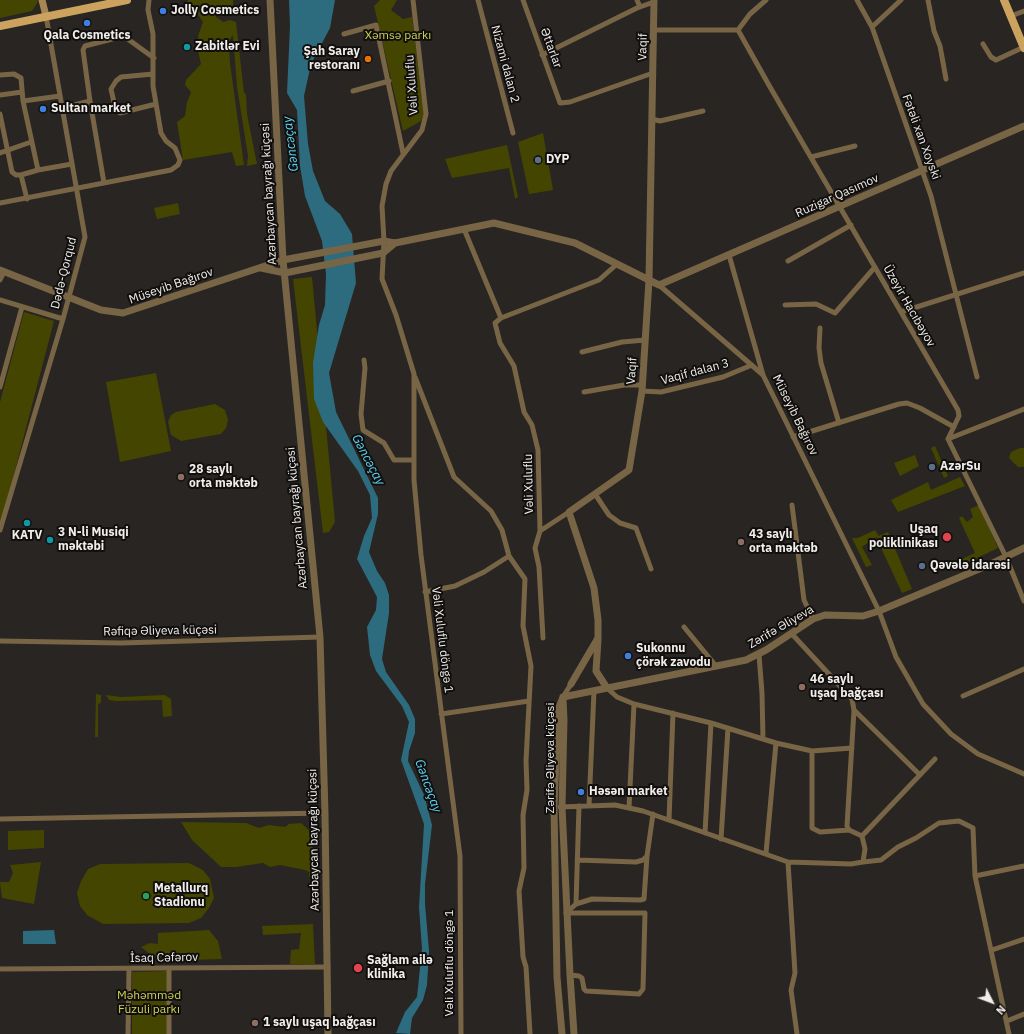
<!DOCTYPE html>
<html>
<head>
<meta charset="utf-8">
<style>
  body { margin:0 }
  #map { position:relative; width:1024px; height:1034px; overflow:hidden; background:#292522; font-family:"IBM Plex Sans",sans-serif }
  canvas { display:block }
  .north { position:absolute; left:972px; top:982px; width:40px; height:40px; -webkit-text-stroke:3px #110f0d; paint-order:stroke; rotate:132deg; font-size:11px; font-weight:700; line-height:16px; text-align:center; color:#f0edea }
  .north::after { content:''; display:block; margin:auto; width:14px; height:18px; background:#f0edea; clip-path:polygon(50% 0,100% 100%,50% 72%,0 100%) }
</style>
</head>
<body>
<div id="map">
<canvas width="1024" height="1034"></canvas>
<div class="north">N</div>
</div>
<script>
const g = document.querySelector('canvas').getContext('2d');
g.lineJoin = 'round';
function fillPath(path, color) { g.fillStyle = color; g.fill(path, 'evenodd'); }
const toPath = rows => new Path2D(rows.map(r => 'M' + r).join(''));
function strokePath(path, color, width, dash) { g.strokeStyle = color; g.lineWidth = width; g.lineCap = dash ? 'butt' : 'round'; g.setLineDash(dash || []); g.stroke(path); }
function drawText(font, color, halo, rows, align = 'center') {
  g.font = font + ' "IBM Plex Sans",sans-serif'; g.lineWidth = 4; g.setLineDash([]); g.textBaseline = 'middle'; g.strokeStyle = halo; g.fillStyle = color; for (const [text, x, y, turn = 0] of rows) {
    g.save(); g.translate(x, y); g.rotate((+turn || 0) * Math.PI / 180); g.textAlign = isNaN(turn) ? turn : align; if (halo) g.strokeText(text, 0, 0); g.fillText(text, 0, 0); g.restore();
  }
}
fillPath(toPath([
  [0,0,37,0,38,2,32,11,0,18],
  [188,0,233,0,233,5,229,10,222,12,219,11,216,12,215,16,223,22,230,20,236,22,244,93,246,94,247,114,257,164,247,166,248,156,237,87,233,35,230,39,229,45,230,63,244,165,236,166,232,152,183,160,177,122,185,116,187,102,190,95,191,92,185,85,186,80,201,64,198,51,200,46,198,36,203,22,197,13,190,9,187,5],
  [380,0,397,0,391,10,403,19,412,17,424,114,421,121,403,131,374,6],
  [543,133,553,190,529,194,518,142],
  [507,145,518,197,515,199,509,168,452,178,445,159],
  [178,203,180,214,157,219,154,208],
  [312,277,335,522,329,532,323,533,293,279],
  [24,312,54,321,0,528,0,402],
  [156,373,171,451,120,462,106,382],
  [215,404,225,410,228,420,226,428,221,434,181,441,171,435,168,422,171,415,176,412],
  [935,446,948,476,944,478,931,448],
  [1020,448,1024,448,1024,467,1018,467,1009,458,1011,452],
  [915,455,919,466,900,476,894,463],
  [960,477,965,486,898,512,891,500,928,482,931,490],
  [979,505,998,548,956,568,953,563,975,553,959,518,962,516,967,522,973,517,970,509],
  [875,530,879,536,888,532,912,589,902,593,876,537,862,547,872,565,866,567,852,538,858,538],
  [96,694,101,695,101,702,98,705,98,737,95,737],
  [106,695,121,697,165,695,171,699,172,716,163,717,162,700,116,701,109,700],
  [181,822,246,823,259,828,269,825,285,827,289,824,301,823,311,832,309,841,314,850,315,874,314,877,309,877,309,872,305,870,280,865,270,867,263,863,236,867,221,867,192,840],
  [44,830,44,848,8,850,8,831],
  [41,862,34,904,2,898,0,882,9,882,13,873,10,865],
  [189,863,203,870,210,879,214,898,209,908,201,918,189,923,103,924,87,915,80,906,77,893,81,881,88,869,100,864],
  [313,924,315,964,290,964,291,950,299,949,301,933,263,935,262,926],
  [209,930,218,941,222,959,159,961,141,947,150,943,158,944,158,933],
  [167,971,167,1034,132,1034,132,972]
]), '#444500');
fillPath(toPath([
  [289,0,335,0,330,28,311,64,304,96,308,144,313,171,325,201,340,214,352,234,356,283,329,373,336,412,378,498,378,514,369,552,377,571,385,583,389,595,389,613,382,659,386,672,409,705,415,719,415,733,409,751,408,761,424,795,432,825,425,884,425,904,429,951,427,985,423,1000,412,1018,410,1034,396,1033,405,1012,417,997,422,949,419,907,424,824,401,760,409,722,402,706,376,671,370,655,367,627,376,610,377,597,357,559,364,536,372,518,370,495,358,471,323,422,314,399,313,363,319,325,325,305,326,274,322,241,305,196,300,166,297,110,287,93,290,26],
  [54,930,56,944,23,944,23,931]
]), '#2d6c7e');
strokePath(toPath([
  [413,0,426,114,422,130,391,171,386,184,382,206,384,241,382,279,396,315,414,374,414,480,421,555,460,856,461,1034],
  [478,0,513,133],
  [523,0,560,103,570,102,653,73],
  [637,0,640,7],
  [857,0,872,27],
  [901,0,872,27,931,196,977,377],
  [928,0,934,31,940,46,946,79],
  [1011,16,1024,11],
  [654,30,738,30],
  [738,30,770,87,958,410,959,416,948,439,1006,557,1024,601],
  [738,30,750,14,766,0],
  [344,34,376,25,403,153],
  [983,44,991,57,996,60,1024,47],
  [542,55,637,8,654,2],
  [153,74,121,77,116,81,111,89,115,107,120,113,156,104],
  [0,75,14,74,21,78,23,101,38,170,21,175,27,199],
  [353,91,389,81],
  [0,95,22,92],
  [23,101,60,96],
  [90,101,104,183],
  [62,108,90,101,83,50,85,46,120,37,125,37,154,58],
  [0,114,12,172,16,175,21,175],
  [652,119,660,121,703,111],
  [0,153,31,142],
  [811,157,855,146],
  [38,170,72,164],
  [0,203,171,170,178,165,180,160,175,148,166,141,161,133,153,86,153,34,148,10,149,0],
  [464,229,501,318,495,323,500,343,514,366,524,412,532,425,538,450,540,531,569,512],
  [729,255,763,375],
  [788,261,851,225],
  [0,280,4,272],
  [659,285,763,375,879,611,896,657,923,704,951,734,978,754,1024,774],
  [0,300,63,319],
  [785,305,816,304,835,313,875,267],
  [901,312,1024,273],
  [501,318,599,280,617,264],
  [820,328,819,348,821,363,839,423],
  [582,352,622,342,645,340],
  [364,360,365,368,361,414,363,430,384,443,394,460,414,460],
  [415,377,454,477,491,511,502,530,509,556,525,579,523,626,531,666,526,761,527,790,523,815,524,868,519,891,523,957,526,967,530,1034],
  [0,387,22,307],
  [642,391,661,392,723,377,752,365],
  [584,392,624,385,642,385],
  [793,437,899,404,907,403,920,408,954,427],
  [948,439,1024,409],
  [595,494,609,515,620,523,636,528,651,569],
  [792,505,804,600,813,619],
  [0,530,63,319,85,237,46,16],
  [540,531,535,548,539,567,543,638],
  [425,592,455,586,484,572,509,556],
  [684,627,716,666],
  [0,641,121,643,320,637],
  [759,655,762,693,763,739],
  [607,688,617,697,634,704,711,723,776,743,812,751,852,748],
  [963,696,1024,669],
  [563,697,571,684],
  [854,710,920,775],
  [441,714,529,701],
  [812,751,812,828,820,832,849,830],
  [589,806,594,691],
  [560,807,615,805,643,811,788,862,851,864,863,862,865,849,862,836,849,830,847,826,854,710,852,699,791,633],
  [629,808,634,704],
  [0,819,325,813],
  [669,820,673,713],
  [705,833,711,723],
  [862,836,935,759],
  [721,839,728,728],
  [766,853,776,743],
  [577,860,636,862,643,860,647,856,653,814],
  [788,862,795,973,791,990,797,1034],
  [863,862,881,860,898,847,916,838,939,823,959,821,973,828,975,876,1009,1034],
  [975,876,1024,866],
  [576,904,579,806],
  [566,913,645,913,643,989,639,994,586,991,584,989,582,978,579,976,570,975],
  [566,913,576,904,592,899,640,900,644,899,647,856],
  [992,950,1024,939],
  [0,969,328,967],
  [1007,1021,1024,1014],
  [128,1034,129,969],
  [169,1034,169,968]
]), '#786545', 5);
strokePath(toPath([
  [270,0,283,260,320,637,325,813,328,1034],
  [261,268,285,273,383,253,395,243],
  [0,270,101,310,123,313,283,260,384,241,395,243,494,223,575,243,659,285,1024,126],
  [598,640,596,671,607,688],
  [571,684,598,638,598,620,594,588,569,512,629,470,642,391,649,280,654,0],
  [563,697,746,660,766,650,813,619,825,615,863,616,879,611,991,564,1024,548],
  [563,699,564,720,562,807,570,975,574,1034],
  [562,1034,557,977,554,807,558,710,563,697]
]), '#786545', 7);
strokePath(toPath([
  [42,0,46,16]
]), '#a78854', 7);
strokePath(toPath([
  [1004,0,1024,48],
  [0,26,127,0]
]), '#cba35e', 8);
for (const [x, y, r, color] of [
  [163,11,4,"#3f7fe0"],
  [87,23,4,"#3f7fe0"],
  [187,47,4,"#0f9aa8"],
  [368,59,4,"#e8710a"],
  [43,109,4,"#3f7fe0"],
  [538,160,4,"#5c6f8a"],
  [932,467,4,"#5c6f8a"],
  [181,477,4,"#8d6e63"],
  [27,523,4,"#0f9aa8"],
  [947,537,5,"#e0444e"],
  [50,540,4,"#0f9aa8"],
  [741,542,4,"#8d6e63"],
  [922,566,4,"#5c6f8a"],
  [628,656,4,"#3f7fe0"],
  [802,687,4,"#8d6e63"],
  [581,792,4,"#3f7fe0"],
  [146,896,4,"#2e9e5b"],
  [358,968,5,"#e0444e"],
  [255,1023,4,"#8d6e63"]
]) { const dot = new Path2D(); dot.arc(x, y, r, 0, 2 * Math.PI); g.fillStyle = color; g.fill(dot); strokePath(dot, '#110f0d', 1.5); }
drawText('bold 12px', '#f0edea', '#110f0d', [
  ["Jolly Cosmetics",171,11],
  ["Qala Cosmetics",87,36,"center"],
  ["Zabitlər Evi",195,47],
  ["Şah Saray",360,52,"right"],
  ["restoranı",360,66,"right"],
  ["Sultan market",51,109],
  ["DYP",546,160],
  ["AzərSu",940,467],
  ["28 saylı",189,470],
  ["orta məktəb",189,484],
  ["Uşaq",938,530,"right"],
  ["poliklinikası",938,544,"right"],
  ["3 N-li Musiqi",58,533],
  ["məktəbi",58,547],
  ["43 saylı",749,535],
  ["orta məktəb",749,549],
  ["KATV",27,536,"center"],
  ["Qəvələ idarəsi",930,566],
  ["Sukonnu",636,649],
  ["çörək zavodu",636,663],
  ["46 saylı",810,680],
  ["uşaq bağçası",810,694],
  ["Həsən market",589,792],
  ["Metallurq",154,889],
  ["Stadionu",154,903],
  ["Sağlam ailə",367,961],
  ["klinika",367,975],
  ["1 saylı uşaq bağçası",263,1023]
], 'left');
drawText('12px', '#ced255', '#110f0d', [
  ["Xəmsə parkı",398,36],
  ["Məhəmməd",149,996],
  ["Füzuli parkı",149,1010]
]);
drawText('12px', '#f0edea', '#110f0d', [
  ["Vaqif",643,47,-89],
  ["Əttarlar",551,48,70],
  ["Nizami dalan 2",505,64,75],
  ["Vəli Xuluflu",412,85,-94],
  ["Fətəli xan Xoyski",921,137,70],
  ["Azərbaycan bayrağı küçəsi",269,194,-93],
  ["Ruzigar Qasımov",837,196,-24],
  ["Dədə-Qorqud",64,273,-76],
  ["Müseyib Bağırov",171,286,-19],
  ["Üzeyir Hacıbəyov",909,306,60],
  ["Vaqif",632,371,-86],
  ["Vaqif dalan 3",695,372,-15],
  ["Müseyib Bağırov",795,415,64],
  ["Vəli Xuluflu",529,484,-91],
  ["Azərbaycan bayrağı küçəsi",297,518,-95],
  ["Zərifə Əliyeva",781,627,-30],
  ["Rəfiqə Əliyeva küçəsi",160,631,-1],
  ["Vəli Xuluflu döngə 1",442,640,83],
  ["Zərifə Əliyeva küçəsi",551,758,-90],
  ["Azərbaycan bayrağı küçəsi",314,840,-91],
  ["İsaq Cəfərov",164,958,-1],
  ["Vəli Xuluflu döngə 1",450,963,-90]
]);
drawText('italic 13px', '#5bd4f6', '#110f0d', [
  ["Gəncəçay",291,144,-97],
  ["Gəncəçay",368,460,62],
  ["Gəncəçay",428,786,70]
]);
</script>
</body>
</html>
